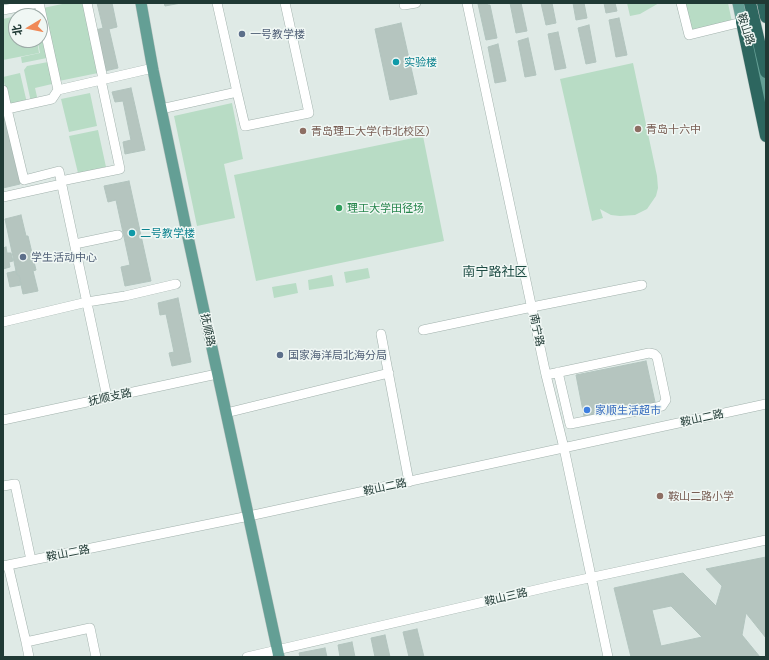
<!DOCTYPE html>
<html>
<head>
<meta charset="utf-8">
<style>
  body { margin:0 }
  #map { position:relative; width:769px; height:660px; overflow:hidden; background:#dfeae6; font-family:Commissioner,"Noto Sans SC",sans-serif }
  canvas { display:block }
  .frame { position:absolute; inset:0; border:4px solid #203a35; pointer-events:none }
  .north { position:absolute; left:8px; top:8px; width:40px; height:40px; box-sizing:border-box; background:#f0f7f4; border:1px solid #9daba8; border-radius:50%; rotate:260deg; font-size:11px; font-weight:700; line-height:16px; text-align:center; color:#203a35 }
  .north::after { content:''; display:block; margin:auto; width:14px; height:18px; background:#f08957; clip-path:polygon(50% 0,100% 100%,50% 72%,0 100%) }
</style>
</head>
<body>
<div id="map">
<canvas width="769" height="660"></canvas>
<div class="frame"></div>
<div class="north">北</div>
</div>
<script>
const g = document.querySelector('canvas').getContext('2d');
g.lineJoin = 'round';
function fillPath(path, color) { g.fillStyle = color; g.fill(path, 'evenodd'); }
const toPath = rows => new Path2D(rows.map(r => 'M' + r).join(''));
function strokePath(path, color, width, dash) { g.strokeStyle = color; g.lineWidth = width; g.lineCap = dash ? 'butt' : 'round'; g.setLineDash(dash || []); g.stroke(path); }
function drawText(font, color, halo, rows, align = 'center') {
  g.font = font + ' Commissioner,"Noto Sans SC",sans-serif'; g.lineWidth = 3; g.setLineDash([]); g.textBaseline = 'middle'; g.strokeStyle = halo; g.fillStyle = color; for (const [text, x, y, turn = 0] of rows) {
    g.save(); g.translate(x, y); g.rotate((+turn || 0) * Math.PI / 180); g.textAlign = isNaN(turn) ? turn : align; if (halo) g.strokeText(text, 0, 0); g.fillText(text, 0, 0); g.restore();
  }
}
fillPath(toPath([
  [67,3,83,3,98,73,59,81,43,8],
  [627,3,659,3,640,14,630,16],
  [676,3,728,3,732,22,685,34],
  [16,16,16,40,37,40,39,53,3,60,3,19],
  [44,42,47,58,22,63,21,57,40,53,38,43],
  [48,62,52,84,35,88,38,101,31,102,24,70,27,66],
  [633,63,657,176,658,188,656,196,647,209,635,215,620,216,611,215,600,209,603,218,592,221,560,79],
  [20,73,27,103,9,107,3,77],
  [90,93,97,126,69,132,61,99],
  [232,103,243,159,224,164,235,218,197,226,174,116],
  [98,130,106,167,78,173,69,136],
  [423,136,444,241,256,281,234,175],
  [368,268,370,278,346,283,344,272],
  [332,275,334,286,309,290,308,280],
  [296,283,298,293,274,298,272,287]
]), '#b8dcc5');
const building = toPath([
  [97,3,112,3,117,27,109,29,118,68,105,71,96,30,103,28,97,3],
  [164,3,181,3,165,6,164,3],
  [487,3,488,5,490,5,497,38,486,40,478,4,487,3],
  [510,3,521,3,527,31,516,33,510,3],
  [541,3,552,3,556,23,546,25,541,3],
  [573,3,584,3,587,18,576,20,573,3],
  [604,3,615,3,617,11,606,13,604,3],
  [619,18,627,55,616,57,609,20,619,18],
  [401,23,417,94,390,100,375,29,401,23],
  [589,25,596,62,586,64,578,28,589,25],
  [558,32,566,68,555,70,548,34,558,32],
  [528,38,536,75,525,77,518,41,528,38],
  [498,44,506,81,495,83,488,47,498,44],
  [131,88,145,150,125,154,123,142,131,140,123,101,115,102,112,92,131,88],
  [5,118,20,184,3,188,3,119,5,118],
  [129,181,151,281,125,286,121,267,130,265,116,200,108,202,104,186,129,181],
  [21,215,26,236,28,236,36,270,33,271,38,291,23,294,19,275,17,275,16,271,5,219,21,215],
  [6,247,7,253,11,253,13,261,9,262,10,267,3,269,3,248,6,247],
  [16,271,17,275,19,275,21,285,10,287,7,273,16,271],
  [178,298,191,362,172,366,169,353,174,352,166,314,160,315,158,303,178,298],
  [646,361,655,402,584,416,576,375,646,361],
  [766,557,766,638,746,613,742,635,760,657,631,657,614,588,683,573,716,606,722,586,706,569,766,557],
  [671,606,702,637,661,646,652,610,671,606],
  [417,629,424,657,409,657,403,632,417,629],
  [385,635,390,657,375,657,371,638,385,635],
  [352,642,355,657,340,657,338,645,352,642],
  [325,648,327,657,300,657,299,653,325,648]
]);
fillPath(building, '#b5c5bf');
strokePath(building, '#b2c4be', 1);
const minor = toPath([
  [39,3,58,90],
  [87,3,103,79],
  [467,3,546,375,564,448,608,657],
  [681,3,689,35,742,22],
  [404,5,416,3],
  [3,10,38,3],
  [3,90,7,109,52,99,58,90,153,68],
  [237,92,245,126,309,113,285,3],
  [161,109,237,92,217,3],
  [3,110,7,109,24,180,59,171,61,181,120,169,101,80],
  [61,181,107,397],
  [3,197,62,184],
  [75,244,118,235],
  [3,322,87,302,125,296,176,284],
  [423,330,532,307,642,285],
  [381,334,409,482],
  [546,375,649,353,654,354,657,357,666,400,662,406,570,424,558,372],
  [226,413,389,373],
  [3,420,217,374],
  [3,486,15,484,31,560],
  [8,565,26,642],
  [3,566,249,516,766,404],
  [29,657,26,642,90,628,96,657],
  [247,657,561,584,766,540]
]);
const major = toPath([
  [141,3,153,70,186,228,279,657],
  [738,3,742,22,756,59,766,102]
]);
const highway = toPath([
  [750,3,766,72],
  [763,3,766,17],
  [742,22,766,136]
]);
strokePath(minor, '#a2b2ad', 10);
strokePath(major, '#bcc4c2', 12);
strokePath(highway, '#bcc4c2', 13);
strokePath(minor, '#fff', 9);
strokePath(major, '#649f95', 11);
strokePath(highway, '#2d665f', 12);
for (const [x, y, r, color] of [
  [242,34,4,"#5c6f8a"],
  [396,62,4,"#0f9aa8"],
  [638,129,4,"#8d6e63"],
  [303,131,4,"#8d6e63"],
  [339,208,4,"#2e9e5b"],
  [132,233,4,"#0f9aa8"],
  [23,257,4,"#5c6f8a"],
  [280,355,4,"#5c6f8a"],
  [587,410,4,"#3f7fe0"],
  [660,496,4,"#8d6e63"]
]) { const dot = new Path2D(); dot.arc(x, y, r, 0, 2 * Math.PI); g.fillStyle = color; g.fill(dot); strokePath(dot, '#f0f7f4', 1.5); }
drawText('11px', '#203a35', '#f0f7f4', [
  ["鞍山路",746,29,72],
  ["抚顺路",208,330,78],
  ["南宁路",537,330,78],
  ["抚顺支路",110,397,-12],
  ["鞍山二路",702,418,-12],
  ["鞍山二路",385,487,-12],
  ["鞍山二路",68,553,-11],
  ["鞍山三路",506,597,-13]
]);
drawText('11px', '#4e5e75', '#f0f7f4', [
  ["一号教学楼",250,34],
  ["学生活动中心",31,257],
  ["国家海洋局北海分局",288,355]
], 'left');
drawText('11px', '#0d838f', '#f0f7f4', [
  ["实验楼",404,62],
  ["二号教学楼",140,233]
], 'left');
drawText('11px', '#785e54', '#f0f7f4', [
  ["青岛十六中",646,129],
  ["青岛理工大学(市北校区)",311,131],
  ["鞍山二路小学",668,496]
], 'left');
drawText('11px', '#27864d', '#f0f7f4', [
  ["理工大学田径场",347,208]
], 'left');
drawText('11px', '#366cbe', '#f0f7f4', [
  ["家顺生活超市",595,410]
], 'left');
drawText('13px', '#1d4c44', '#f0f7f4', [
  ["南宁路社区",495,272]
]);
</script>
</body>
</html>
